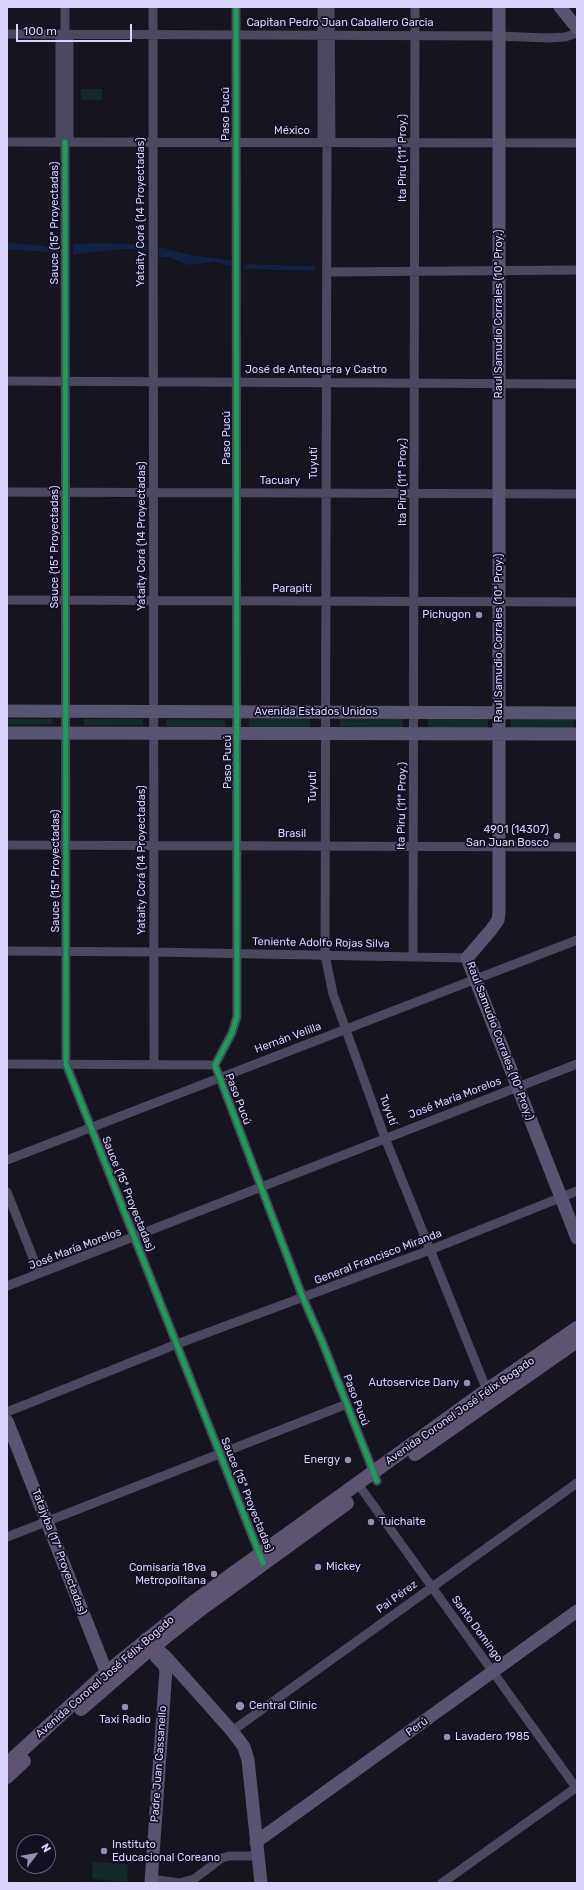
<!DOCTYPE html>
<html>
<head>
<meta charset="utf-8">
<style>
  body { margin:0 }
  #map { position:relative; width:584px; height:1890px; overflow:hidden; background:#16141e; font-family:Rubik,sans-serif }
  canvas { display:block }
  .frame { position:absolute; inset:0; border:8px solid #d8d2fd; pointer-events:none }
  .north { position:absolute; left:16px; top:1834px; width:40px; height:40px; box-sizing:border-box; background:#130f23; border:1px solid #625d7a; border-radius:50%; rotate:58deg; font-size:11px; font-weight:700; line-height:16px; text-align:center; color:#d8d2fd }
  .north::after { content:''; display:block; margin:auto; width:14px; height:18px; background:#9490af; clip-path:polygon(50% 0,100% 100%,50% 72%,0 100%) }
  .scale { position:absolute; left:16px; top:24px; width:116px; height:18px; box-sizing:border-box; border:2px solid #d8d2fd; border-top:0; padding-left:5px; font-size:12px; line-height:14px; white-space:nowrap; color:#d8d2fd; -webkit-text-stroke:3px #130f23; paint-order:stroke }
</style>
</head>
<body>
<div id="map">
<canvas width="584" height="1890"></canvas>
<div class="frame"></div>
<div class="north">N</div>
<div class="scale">100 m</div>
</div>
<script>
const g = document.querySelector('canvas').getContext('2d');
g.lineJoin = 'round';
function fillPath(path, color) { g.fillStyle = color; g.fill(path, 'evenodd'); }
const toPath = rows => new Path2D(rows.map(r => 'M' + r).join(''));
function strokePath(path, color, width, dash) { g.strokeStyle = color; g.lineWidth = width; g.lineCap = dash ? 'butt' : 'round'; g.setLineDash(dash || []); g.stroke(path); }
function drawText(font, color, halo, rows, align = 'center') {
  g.font = font + ' Rubik,sans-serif'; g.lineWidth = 3.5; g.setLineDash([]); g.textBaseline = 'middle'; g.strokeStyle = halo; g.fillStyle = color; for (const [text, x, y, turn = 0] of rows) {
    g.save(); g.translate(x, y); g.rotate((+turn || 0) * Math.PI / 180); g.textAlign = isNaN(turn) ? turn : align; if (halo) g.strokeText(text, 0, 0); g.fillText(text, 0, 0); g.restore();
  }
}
fillPath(toPath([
  [81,89,102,89,102,100,81,100],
  [310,718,310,727,249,727,249,719],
  [574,718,573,729,511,729,510,719],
  [7,719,52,719,52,724,7,725],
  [84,719,143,719,143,725,84,725],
  [166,719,225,720,226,726,166,726],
  [340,719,403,719,403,728,340,727],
  [428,719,488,719,488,729,428,728],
  [93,1862,128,1864,127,1882,92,1879]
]), '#13292a');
fillPath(toPath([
  [7,242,58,248,58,253,7,249],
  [101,243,147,245,147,252,137,249,118,249,73,255,73,244],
  [159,247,190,255,231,260,231,266,216,262,188,265,169,257,159,257],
  [244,264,315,266,315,271,244,269]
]), '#112242');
strokePath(toPath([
  [65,7,65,34],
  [153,7,154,1064],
  [236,7,237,1016,232,1033,215,1065,303,1298,322,1341,377,1481],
  [330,7,331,143],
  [7,34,499,36,548,38,565,37,577,33],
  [7,142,577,143],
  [60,142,60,34],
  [65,142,66,1064,261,1558],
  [69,142,69,35],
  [322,143,322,7],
  [327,143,325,955,333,994,385,1138,488,1393],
  [327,272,577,270],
  [7,381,577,384],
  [7,492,577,494],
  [7,600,577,602],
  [7,845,577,847],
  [7,951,154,952,467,958],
  [413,957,415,7],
  [7,1064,215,1065],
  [7,1160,577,940],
  [7,1192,39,1273],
  [7,1286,577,1064],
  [7,1412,177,1344,430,1250,577,1191],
  [358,1484,577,1789],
  [7,1537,347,1404],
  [232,1731,577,1483],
  [151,1879,179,1883],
  [179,1883,194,1879,222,1858,229,1856,258,1856],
  [442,1883,577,1787]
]), '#4b495f', 9);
strokePath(toPath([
  [499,7,499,913,498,920,491,930,467,958,577,1238],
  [560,7,577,28],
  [7,711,577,713],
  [7,733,577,734],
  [7,1421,110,1681],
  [146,1639,166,1657,232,1731,244,1747,248,1760,261,1883],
  [256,1842,577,1611],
  [151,1883,166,1669,163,1664,156,1657]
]), '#575571', 13);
strokePath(toPath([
  [415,1454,577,1341],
  [81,1709,148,1651,201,1609,347,1503],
  [7,1764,106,1673,195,1601,487,1390,577,1328],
  [7,1777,24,1761]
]), '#5e5370', 14);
strokePath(toPath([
  [236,7,237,1016,232,1033,215,1065,303,1298,322,1341,377,1481],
  [65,142,66,1064,263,1563]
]), '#1a9f57', 5);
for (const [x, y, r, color] of [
  [479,615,4,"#9490af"],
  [557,836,4,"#9490af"],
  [467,1383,4,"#9490af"],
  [348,1460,4,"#9490af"],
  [371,1522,4,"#9490af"],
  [318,1567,4,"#9490af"],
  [214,1574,4,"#9490af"],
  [240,1706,5,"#9490af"],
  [125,1707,4,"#9490af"],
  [447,1737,4,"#9490af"],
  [104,1851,4,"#9490af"]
]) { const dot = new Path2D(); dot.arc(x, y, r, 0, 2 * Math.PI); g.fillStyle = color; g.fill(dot); strokePath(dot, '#130f23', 1.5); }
drawText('11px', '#d8d2fd', '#130f23', [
  ["Capitan Pedro Juan Caballero Garcia",340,23],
  ["Paso Pucú",226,114,-90],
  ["México",292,131],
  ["Ita Piru (11ª Proy.)",403,158,-90],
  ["Yataity Corá (14 Proyectadas)",141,212,-90],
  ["Sauce (15ª Proyectadas)",55,223,-90],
  ["Raul Samudio Corrales (10ª Proy.)",499,314,-90],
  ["José de Antequera y Castro",316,370],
  ["Paso Pucú",227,438,-90],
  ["Tuyutí",314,463,-90],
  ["Tacuary",280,481],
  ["Ita Piru (11ª Proy.)",403,482,-90],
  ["Yataity Corá (14 Proyectadas)",142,536,-90],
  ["Sauce (15ª Proyectadas)",55,547,-90],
  ["Parapití",292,589],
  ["Raul Samudio Corrales (10ª Proy.)",499,638,-90],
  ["Avenida Estados Unidos",316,712],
  ["Paso Pucú",228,762,-90],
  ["Tuyutí",313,787,-90],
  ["Ita Piru (11ª Proy.)",402,806,-89],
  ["Brasil",292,834],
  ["Yataity Corá (14 Proyectadas)",142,860,-90],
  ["Sauce (15ª Proyectadas)",56,871,-90],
  ["Teniente Adolfo Rojas Silva",321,943,1],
  ["Hernán Velilla",288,1038,-20],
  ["Raul Samudio Corrales (10ª Proy.)",500,1041,69],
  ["José María Morelos",455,1098,-21],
  ["Paso Pucú",238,1099,69],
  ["Tuyutí",388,1110,70],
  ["Sauce (15ª Proyectadas)",128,1194,68],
  ["José María Morelos",75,1249,-21],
  ["General Francisco Miranda",378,1257,-21],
  ["Paso Pucú",356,1400,69],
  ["Avenida Coronel José Félix Bogado",460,1411,-35],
  ["Sauce (15ª Proyectadas)",247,1495,68],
  ["Tatajyba (17ª Proyectadas)",59,1552,69],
  ["Pai Pérez",397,1597,-36],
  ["Santo Domingo",477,1629,54],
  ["Avenida Coronel José Félix Bogado",105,1677,-41],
  ["Perú",417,1727,-35],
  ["Padre Juan Cassanello",159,1764,-86]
]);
drawText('11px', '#d8d2fd', '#130f23', [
  ["Pichugon",471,615],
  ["4901 (14307)",549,830],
  ["San Juan Bosco",549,843],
  ["Autoservice Dany",459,1383],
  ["Energy",340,1460],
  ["Tuichaite",379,1522,"left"],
  ["Mickey",326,1567,"left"],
  ["Comisaría 18va",206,1568],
  ["Metropolitana",206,1581],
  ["Central Clinic",249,1706,"left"],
  ["Taxi Radio",125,1720,"center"],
  ["Lavadero 1985",455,1737,"left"],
  ["Instituto",112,1845,"left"],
  ["Educacional Coreano",112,1858,"left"]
], 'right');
</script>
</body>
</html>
